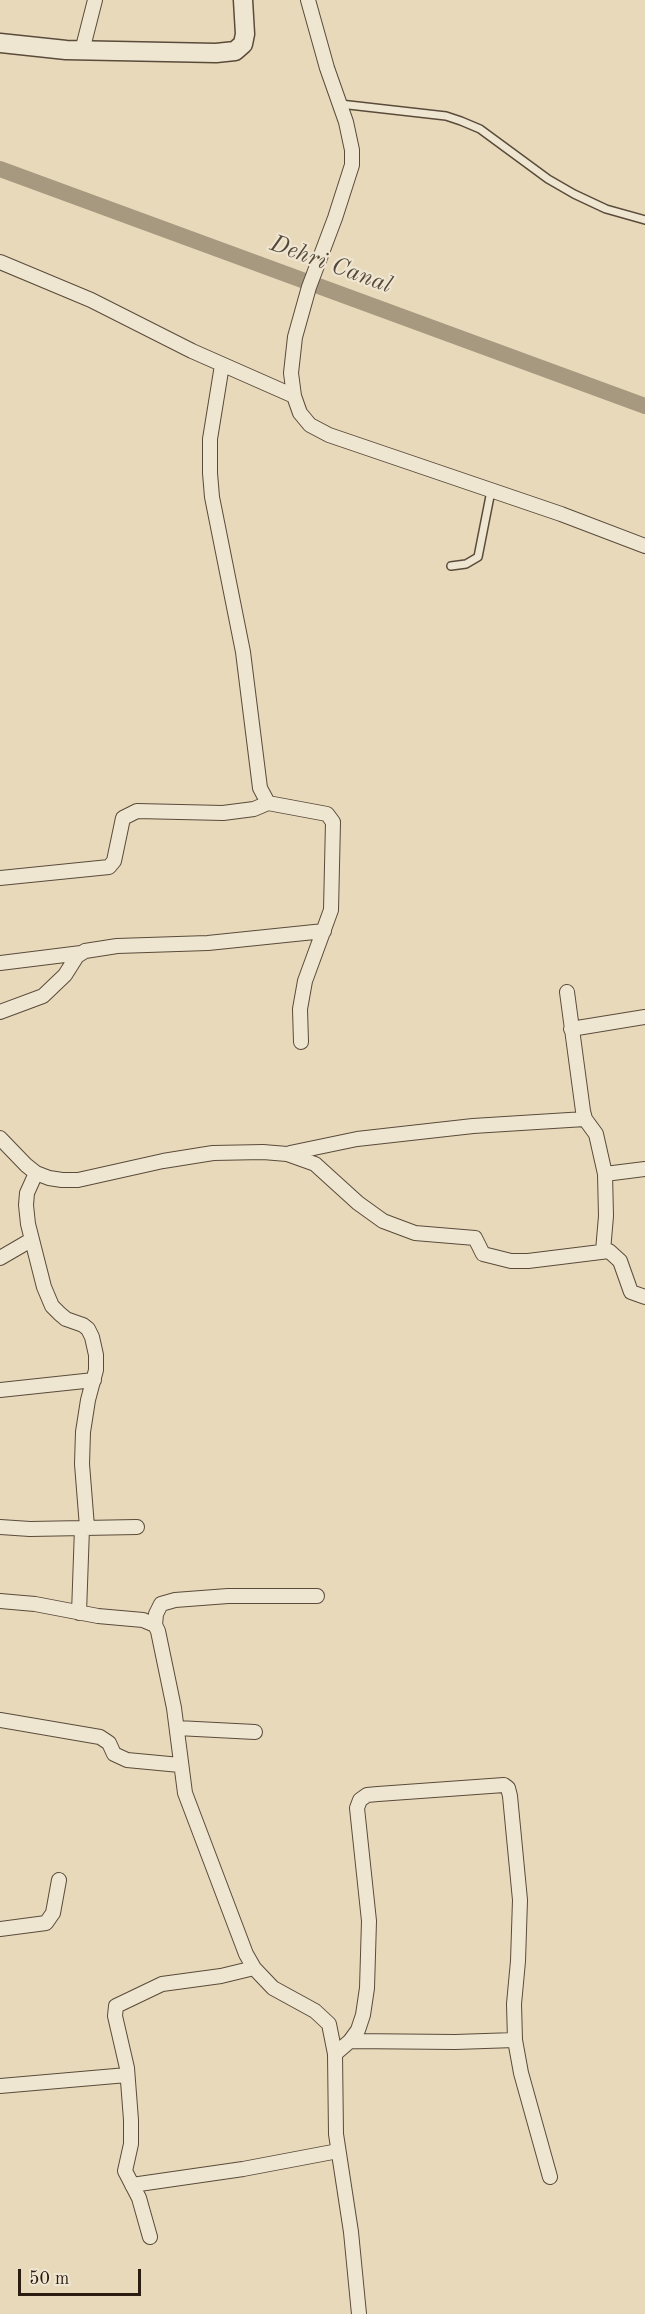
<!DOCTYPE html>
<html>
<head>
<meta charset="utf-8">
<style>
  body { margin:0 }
  #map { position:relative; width:645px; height:2314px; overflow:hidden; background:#e7d9b9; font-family:"Old Standard TT",serif }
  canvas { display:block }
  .scale { position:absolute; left:18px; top:2269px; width:123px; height:27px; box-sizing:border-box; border:3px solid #2b1c11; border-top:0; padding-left:8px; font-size:18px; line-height:21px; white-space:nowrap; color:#2b1c11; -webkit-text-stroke:4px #efe6d2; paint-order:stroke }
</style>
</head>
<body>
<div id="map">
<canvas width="645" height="2314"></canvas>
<div class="scale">50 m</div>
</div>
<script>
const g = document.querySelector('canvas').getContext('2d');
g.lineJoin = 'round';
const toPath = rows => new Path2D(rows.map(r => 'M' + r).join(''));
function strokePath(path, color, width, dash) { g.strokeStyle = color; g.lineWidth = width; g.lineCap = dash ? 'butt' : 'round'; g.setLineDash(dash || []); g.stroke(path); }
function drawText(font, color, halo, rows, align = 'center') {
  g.font = font + ' "Old Standard TT",serif'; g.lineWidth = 4.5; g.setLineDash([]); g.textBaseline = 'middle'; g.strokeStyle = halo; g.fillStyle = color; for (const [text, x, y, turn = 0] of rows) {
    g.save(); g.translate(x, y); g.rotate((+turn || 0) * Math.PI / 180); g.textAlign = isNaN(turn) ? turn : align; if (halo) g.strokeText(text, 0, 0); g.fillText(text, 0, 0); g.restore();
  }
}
strokePath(toPath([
  [0,169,645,406]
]), '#a79980', 16);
const service = toPath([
  [340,104,446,116,461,121,480,129,548,179,574,194,606,209,645,220],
  [451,566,466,564,478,557,491,491]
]);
const minor = toPath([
  [308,0,327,68,346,122,352,150,352,165,335,218,309,287,295,337,291,373,294,396,300,413,310,425,329,435,561,514,645,546],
  [82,51,95,0],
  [0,262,91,300,192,351,294,396],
  [222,365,210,439,210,473,212,497,243,652,260,788,268,803,327,814,333,822,331,910,305,981,300,1009,301,1042],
  [0,878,109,867,114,861,123,818,137,811,223,813,254,809,268,803],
  [0,963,81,953],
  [567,992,583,1111,585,1119,596,1134,605,1174,606,1216,603,1251],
  [0,1012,43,996,65,975,77,956,85,951,117,946,208,943,324,931],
  [571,1029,645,1017],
  [0,1138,26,1165,36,1173,49,1178,62,1180,78,1180,163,1161,213,1153,263,1152,287,1154,315,1164,358,1203,383,1221,415,1233,475,1238,483,1254,511,1261,528,1261,609,1251,620,1261,631,1292,645,1297],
  [290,1153,357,1139,473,1126,585,1119],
  [36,1173,27,1193,26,1205,28,1224,44,1287,52,1306,60,1314,66,1319,83,1325,88,1329,92,1337,96,1355,96,1370,88,1400,83,1432,82,1464,87,1527],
  [605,1174,645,1169],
  [0,1258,31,1240],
  [0,1390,94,1380],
  [0,1527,30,1529,137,1527],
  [0,1601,35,1604,98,1616,143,1620,155,1625,158,1631,174,1708,185,1793,246,1954,254,1968,273,1988,315,2011,329,2024,335,2054,336,2134,351,2232,359,2314],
  [79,1613,82,1528],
  [155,1625,156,1614,161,1604,175,1600,228,1596,317,1596],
  [0,1720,100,1737,109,1743,114,1754,127,1760,180,1765],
  [177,1728,255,1732],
  [0,1929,46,1923,53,1913,59,1880],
  [350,2041,455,2042,515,2040],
  [335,2054,350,2041,358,2030,363,2015,367,1988,369,1921,357,1808,360,1800,367,1795,378,1794,504,1785,508,1788,510,1796,520,1900,518,1961,514,2004,515,2040,521,2073,550,2177],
  [0,2086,127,2075],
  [132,2185,243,2169,338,2151],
  [150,2237,139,2198,125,2171,131,2144,131,2120,127,2068,115,2016,116,2006,162,1984,221,1976,254,1968]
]);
const tertiary = toPath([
  [0,43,66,50,216,53,235,51,243,44,245,34,243,0]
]);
strokePath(service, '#5a4b3b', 10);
strokePath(minor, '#5a4b3b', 16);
strokePath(tertiary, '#5a4b3b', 21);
strokePath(service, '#efe6d2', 7);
strokePath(minor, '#efe6d2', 14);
strokePath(tertiary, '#efe6d2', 18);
drawText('italic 24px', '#564838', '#efe6d2', [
  ["Dehri Canal",331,265,20]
]);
</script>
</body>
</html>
